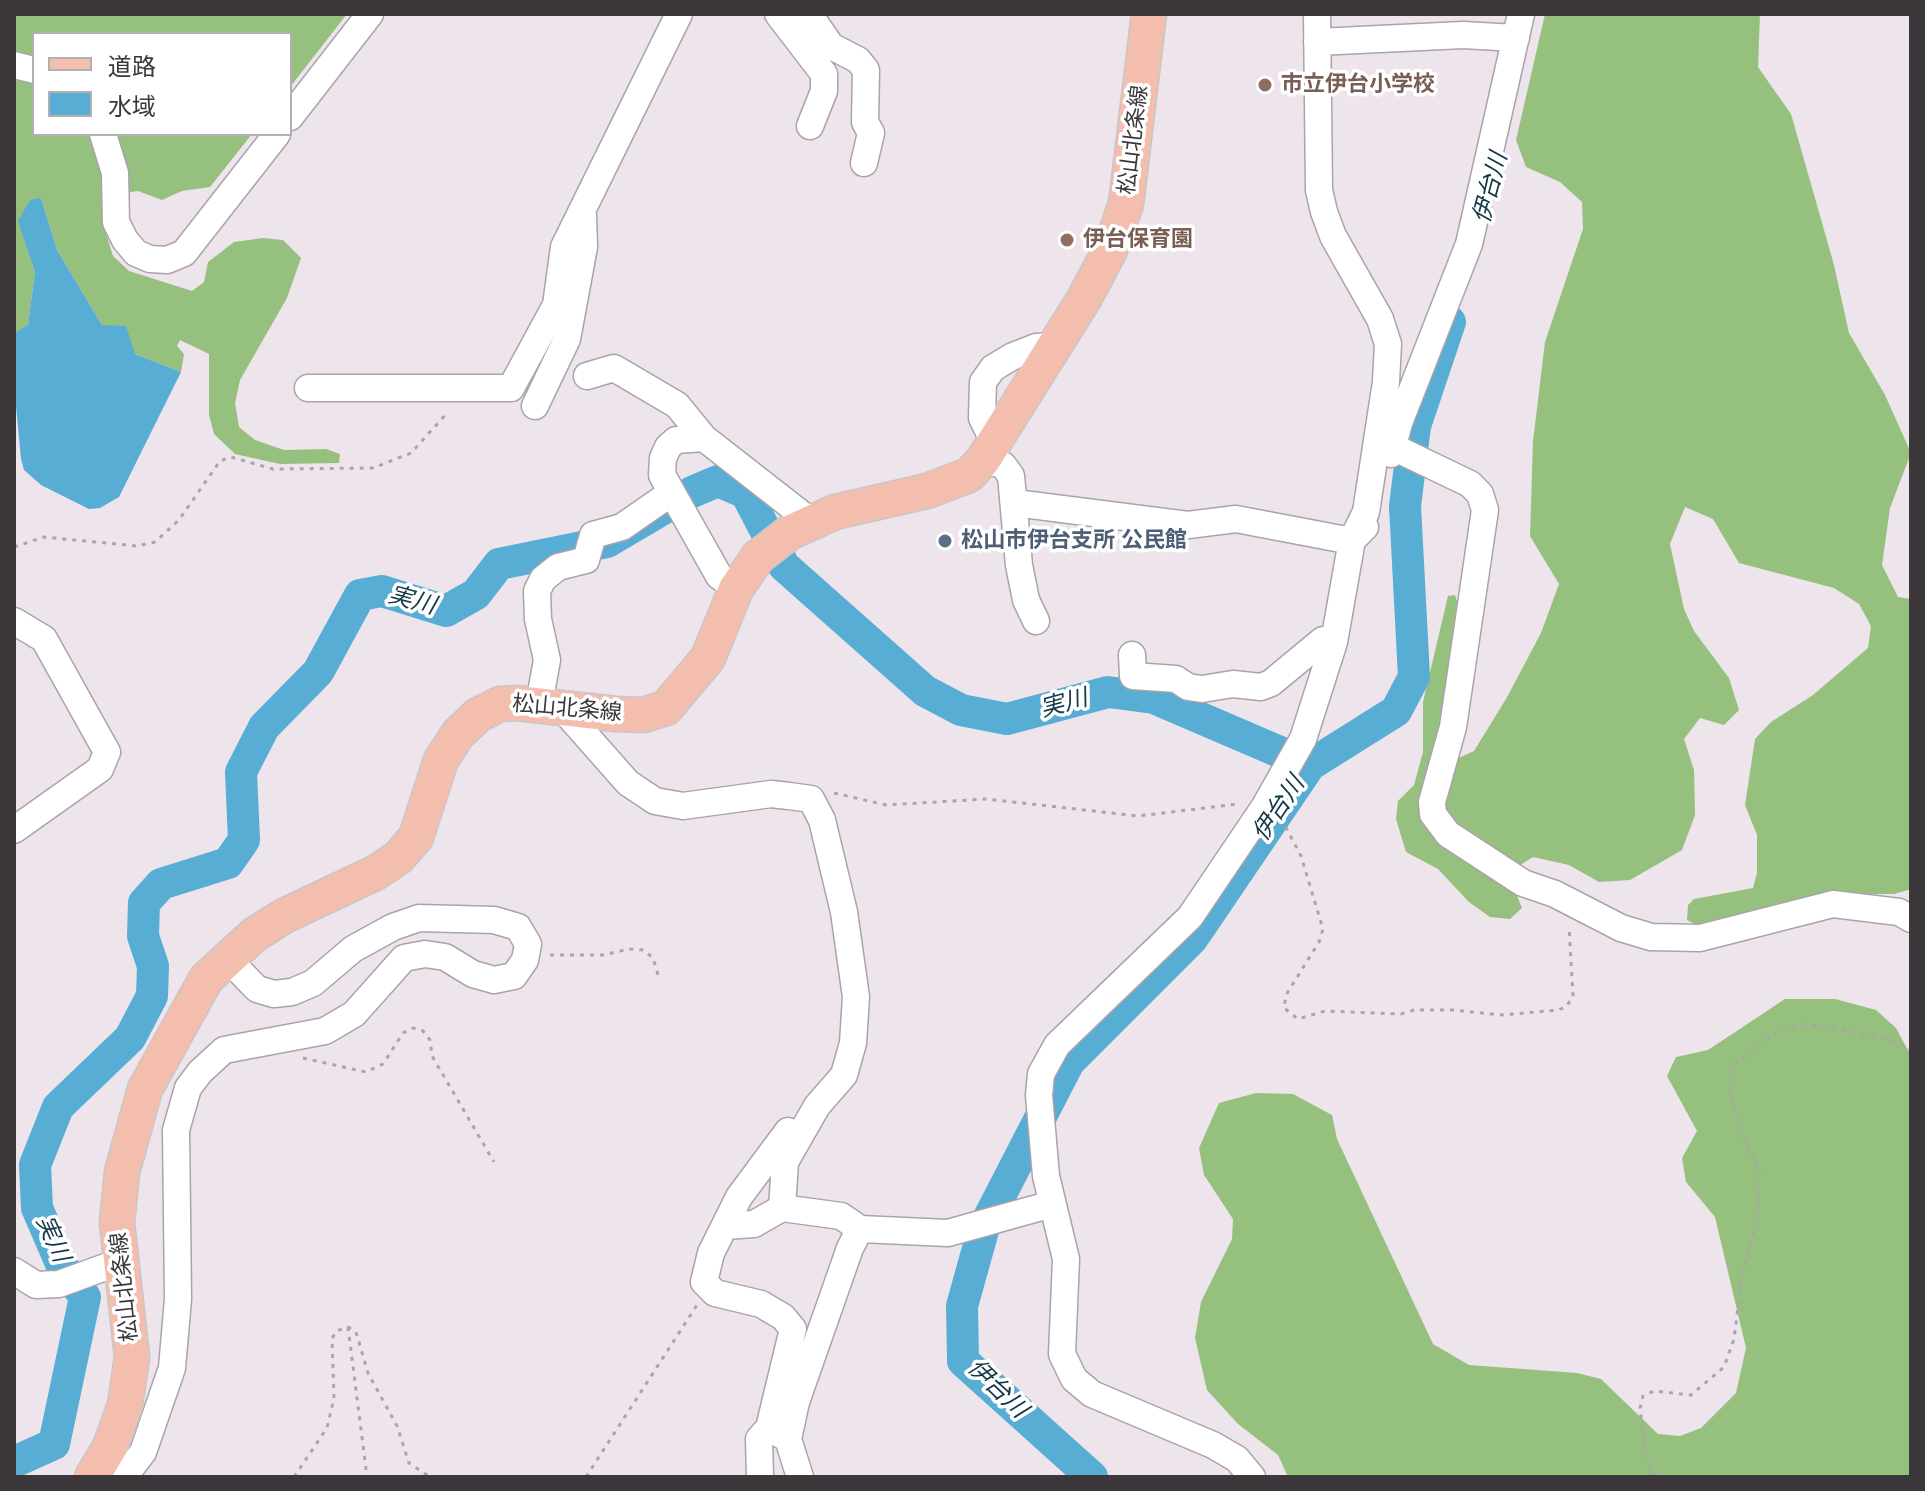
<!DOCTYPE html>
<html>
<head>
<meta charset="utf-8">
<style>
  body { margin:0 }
  #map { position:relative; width:1925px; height:1491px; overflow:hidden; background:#ede4ec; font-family:Helvetica,"Noto Sans JP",sans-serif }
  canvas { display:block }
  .frame { position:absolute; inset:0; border:16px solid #3b373a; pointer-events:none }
  .legend { position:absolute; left:32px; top:32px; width:260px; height:104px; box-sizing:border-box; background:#fff; border:2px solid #b1afb0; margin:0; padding:10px 14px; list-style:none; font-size:24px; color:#3b373a }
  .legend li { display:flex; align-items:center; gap:16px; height:40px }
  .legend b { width:40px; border:2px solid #b1afb0 }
</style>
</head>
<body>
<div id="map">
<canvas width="1925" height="1491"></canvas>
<div class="frame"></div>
<ul class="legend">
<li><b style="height:10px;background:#f4beaf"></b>道路</li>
<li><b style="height:22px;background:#57add4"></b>水域</li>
</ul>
</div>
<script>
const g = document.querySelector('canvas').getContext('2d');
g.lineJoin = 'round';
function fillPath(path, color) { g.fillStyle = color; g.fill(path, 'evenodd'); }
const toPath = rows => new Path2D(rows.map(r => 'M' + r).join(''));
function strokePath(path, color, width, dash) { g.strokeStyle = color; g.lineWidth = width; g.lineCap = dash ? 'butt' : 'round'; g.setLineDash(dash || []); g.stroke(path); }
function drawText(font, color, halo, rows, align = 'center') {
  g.font = font + ' Helvetica,"Noto Sans JP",sans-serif'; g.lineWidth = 7; g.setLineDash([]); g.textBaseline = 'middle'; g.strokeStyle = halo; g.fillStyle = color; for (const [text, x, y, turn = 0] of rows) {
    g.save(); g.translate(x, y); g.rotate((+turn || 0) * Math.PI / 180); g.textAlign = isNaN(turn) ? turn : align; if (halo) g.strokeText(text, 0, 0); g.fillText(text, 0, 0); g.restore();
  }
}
fillPath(toPath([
  [14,14,347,14,290,87,290,34,34,34,34,134,252,134,210,187,182,191,162,200,138,191,124,193,104,221,107,237,113,256,129,271,192,291,204,282,208,262,234,242,263,238,283,240,301,258,287,298,240,380,235,403,239,427,255,440,284,450,326,449,340,454,339,463,280,464,235,454,214,434,209,415,209,354,180,340,177,346,184,354,181,372,135,354,102,325,57,250,41,198,19,221,35,272,28,326,14,333],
  [1545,14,1760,14,1758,67,1791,114,1834,265,1849,333,1885,395,1911,453,1890,508,1882,565,1898,597,1911,599,1911,889,1894,894,1857,894,1703,928,1687,920,1688,905,1694,899,1753,888,1757,873,1757,835,1745,805,1755,739,1771,722,1813,695,1868,648,1871,626,1859,604,1834,588,1739,563,1713,519,1685,507,1670,544,1684,609,1694,631,1729,678,1739,710,1724,725,1700,718,1684,739,1694,770,1695,815,1682,850,1630,880,1599,882,1569,865,1533,857,1517,867,1515,891,1522,908,1510,919,1490,917,1469,902,1438,869,1406,852,1396,819,1398,801,1414,785,1423,752,1423,702,1448,596,1455,595,1459,608,1452,761,1474,751,1506,699,1541,633,1559,584,1530,536,1533,441,1545,342,1583,229,1582,202,1560,182,1526,167,1516,140],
  [1785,999,1835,999,1876,1010,1896,1028,1911,1056,1911,1477,1288,1477,1278,1455,1238,1424,1207,1390,1195,1338,1201,1302,1232,1239,1233,1219,1204,1175,1199,1148,1219,1103,1256,1093,1293,1094,1332,1115,1337,1139,1433,1344,1469,1365,1577,1373,1601,1379,1658,1434,1680,1436,1701,1428,1736,1393,1746,1348,1715,1217,1686,1182,1682,1158,1697,1131,1667,1076,1676,1057,1708,1050]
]), '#96c07e');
fillPath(toPath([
  [41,198,57,250,102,325,126,326,135,354,181,372,119,497,100,508,89,509,41,485,24,470,21,459,14,385,14,333,28,325,35,272,18,221,30,200]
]), '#57add4');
strokePath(toPath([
  [14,1462,54,1444,85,1297,62,1266,37,1208,35,1165,58,1107,130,1038,152,996,153,966,143,936,144,903,161,884,228,863,244,840,241,772,264,727,318,672,360,595,382,591,446,611,476,594,499,564,607,542,692,492,718,481,746,493,784,566,925,691,961,710,1007,719,1108,692,1154,698,1310,765],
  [1092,1477,963,1361,962,1306,984,1227,1069,1062,1192,939,1310,765,1396,711,1414,677,1405,506,1415,426,1450,322]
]), '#57add4', 32);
const minor = toPath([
  [778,14,824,74,824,91,810,126],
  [809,14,831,46,858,60,866,70,865,122,871,133,864,163],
  [1317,42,1463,35,1516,38],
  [14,65,34,70],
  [290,117,370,14],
  [103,134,115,173,116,222,125,240,136,253,150,259,167,260,184,253,277,134],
  [587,376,614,368,677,405,704,438],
  [308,388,511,388,556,305,564,247,679,14],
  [535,406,567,339,584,247,583,215],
  [994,442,982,418,983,382,993,368,1013,356,1036,347,1054,346],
  [1393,447,1470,484,1480,494,1485,510,1453,727,1432,802,1433,814,1448,834,1523,883,1555,894,1621,928,1651,937,1700,938,1833,904,1899,912,1911,919],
  [1391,454,1399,423,1469,244,1521,14],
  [983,460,1003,465,1011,476,1019,565,1026,600,1036,621],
  [1015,503,1188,525,1236,519,1341,539,1352,540,1365,527],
  [736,589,719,576,662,475,663,458,668,447,676,440,704,438,809,520],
  [14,621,44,639,107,752,100,769,14,830],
  [1132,655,1133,676,1176,679,1188,687,1202,689,1233,684,1261,687,1271,683,1323,640,1334,642],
  [539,704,547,660,538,619,537,591,543,579,558,567,586,560,593,535,622,527,671,493],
  [560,706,628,783,655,801,683,806,771,794,789,796,811,799,822,820,844,912,856,997,853,1043,844,1075,817,1106,785,1162,782,1208,841,1216,860,1229,948,1233,1052,1204],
  [788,1131,739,1197,711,1253,704,1282,715,1293,761,1304,783,1317,793,1329,769,1428,788,1439],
  [725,1226,754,1224,782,1208],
  [14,1271,36,1285,59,1284,119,1262],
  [124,1477,143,1452,172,1368,178,1299,176,1130,188,1088,200,1072,224,1050,325,1031,354,1014,404,958,425,954,445,957,473,974,494,980,514,976,525,960,528,944,518,927,494,920,419,918,393,927,353,949,313,983,292,992,274,994,257,989,227,958],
  [760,1477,759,1439,769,1428],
  [800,1477,788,1439,796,1402,850,1248,860,1229],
  [1252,1477,1237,1459,1213,1445,1092,1394,1074,1379,1062,1354,1066,1259,1046,1176,1039,1095,1041,1074,1057,1045,1190,917,1265,806,1303,739,1334,642,1352,540,1366,512,1386,382,1388,344,1380,319,1333,236,1324,212,1319,190,1317,14]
]);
const major = toPath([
  [92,1477,110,1447,125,1405,132,1357,117,1223,122,1172,145,1089,206,979,254,935,284,916,377,872,399,857,416,837,441,760,458,734,478,715,500,704,516,703,616,714,643,715,666,708,708,658,736,589,758,557,789,533,835,512,927,491,969,475,983,460,1084,299,1110,250,1126,204,1149,14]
]);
strokePath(minor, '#aba3ab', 29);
strokePath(major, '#c8c7c8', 37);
strokePath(toPath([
  [14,547,44,537,137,546,155,542,179,520,220,461,231,457,273,469,373,468,411,453,448,412],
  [834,793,886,805,986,799,1138,816,1238,804],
  [1281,818,1301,856,1323,929,1319,942,1286,995,1284,1008,1298,1019,1325,1011,1401,1014,1414,1010,1453,1010,1502,1015,1558,1010,1566,1007,1573,996,1569,927],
  [550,955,603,955,629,949,643,950,653,958,659,978],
  [303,1058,366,1072,383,1064,403,1033,413,1028,423,1031,430,1040,432,1056,494,1162],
  [348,1327,367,1477],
  [294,1477,327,1428,334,1398,332,1339,336,1331,348,1327,356,1332,368,1373,397,1426,409,1463,430,1477],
  [586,1477,697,1305],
  [1653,1477,1646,1456,1640,1408,1643,1396,1654,1391,1691,1395,1724,1367,1734,1339,1742,1275,1757,1220,1760,1175,1737,1120,1728,1085,1732,1066,1780,1029,1808,1024,1889,1039,1911,1050]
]), '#aba4aa', 3, [4, 6]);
strokePath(minor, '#fff', 26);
strokePath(major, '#f4beaf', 34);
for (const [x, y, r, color] of [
  [1265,85,8,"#8d6e63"],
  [1067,240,8,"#8d6e63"],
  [945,541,8,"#5c6f8a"]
]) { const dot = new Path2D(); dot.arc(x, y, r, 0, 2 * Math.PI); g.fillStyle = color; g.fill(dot); strokePath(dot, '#fff', 3); }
drawText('bold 22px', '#785e54', '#fff', [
  ["市立伊台小学校",1281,85],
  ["伊台保育園",1083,240]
], 'left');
drawText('22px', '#3b373a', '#fff', [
  ["松山北条線",1134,140,-83],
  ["松山北条線",567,709,5],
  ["松山北条線",125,1287,-96]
]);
drawText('bold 22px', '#4e5e75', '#fff', [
  ["松山市伊台支所 公民館",961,541]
], 'left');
drawText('italic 24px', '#123849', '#fff', [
  ["伊台川",1491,188,-75],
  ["実川",412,601,15],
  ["実川",1064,704,-15],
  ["伊台川",1279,809,-56],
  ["実川",52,1239,66],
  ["伊台川",997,1389,44]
]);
</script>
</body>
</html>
